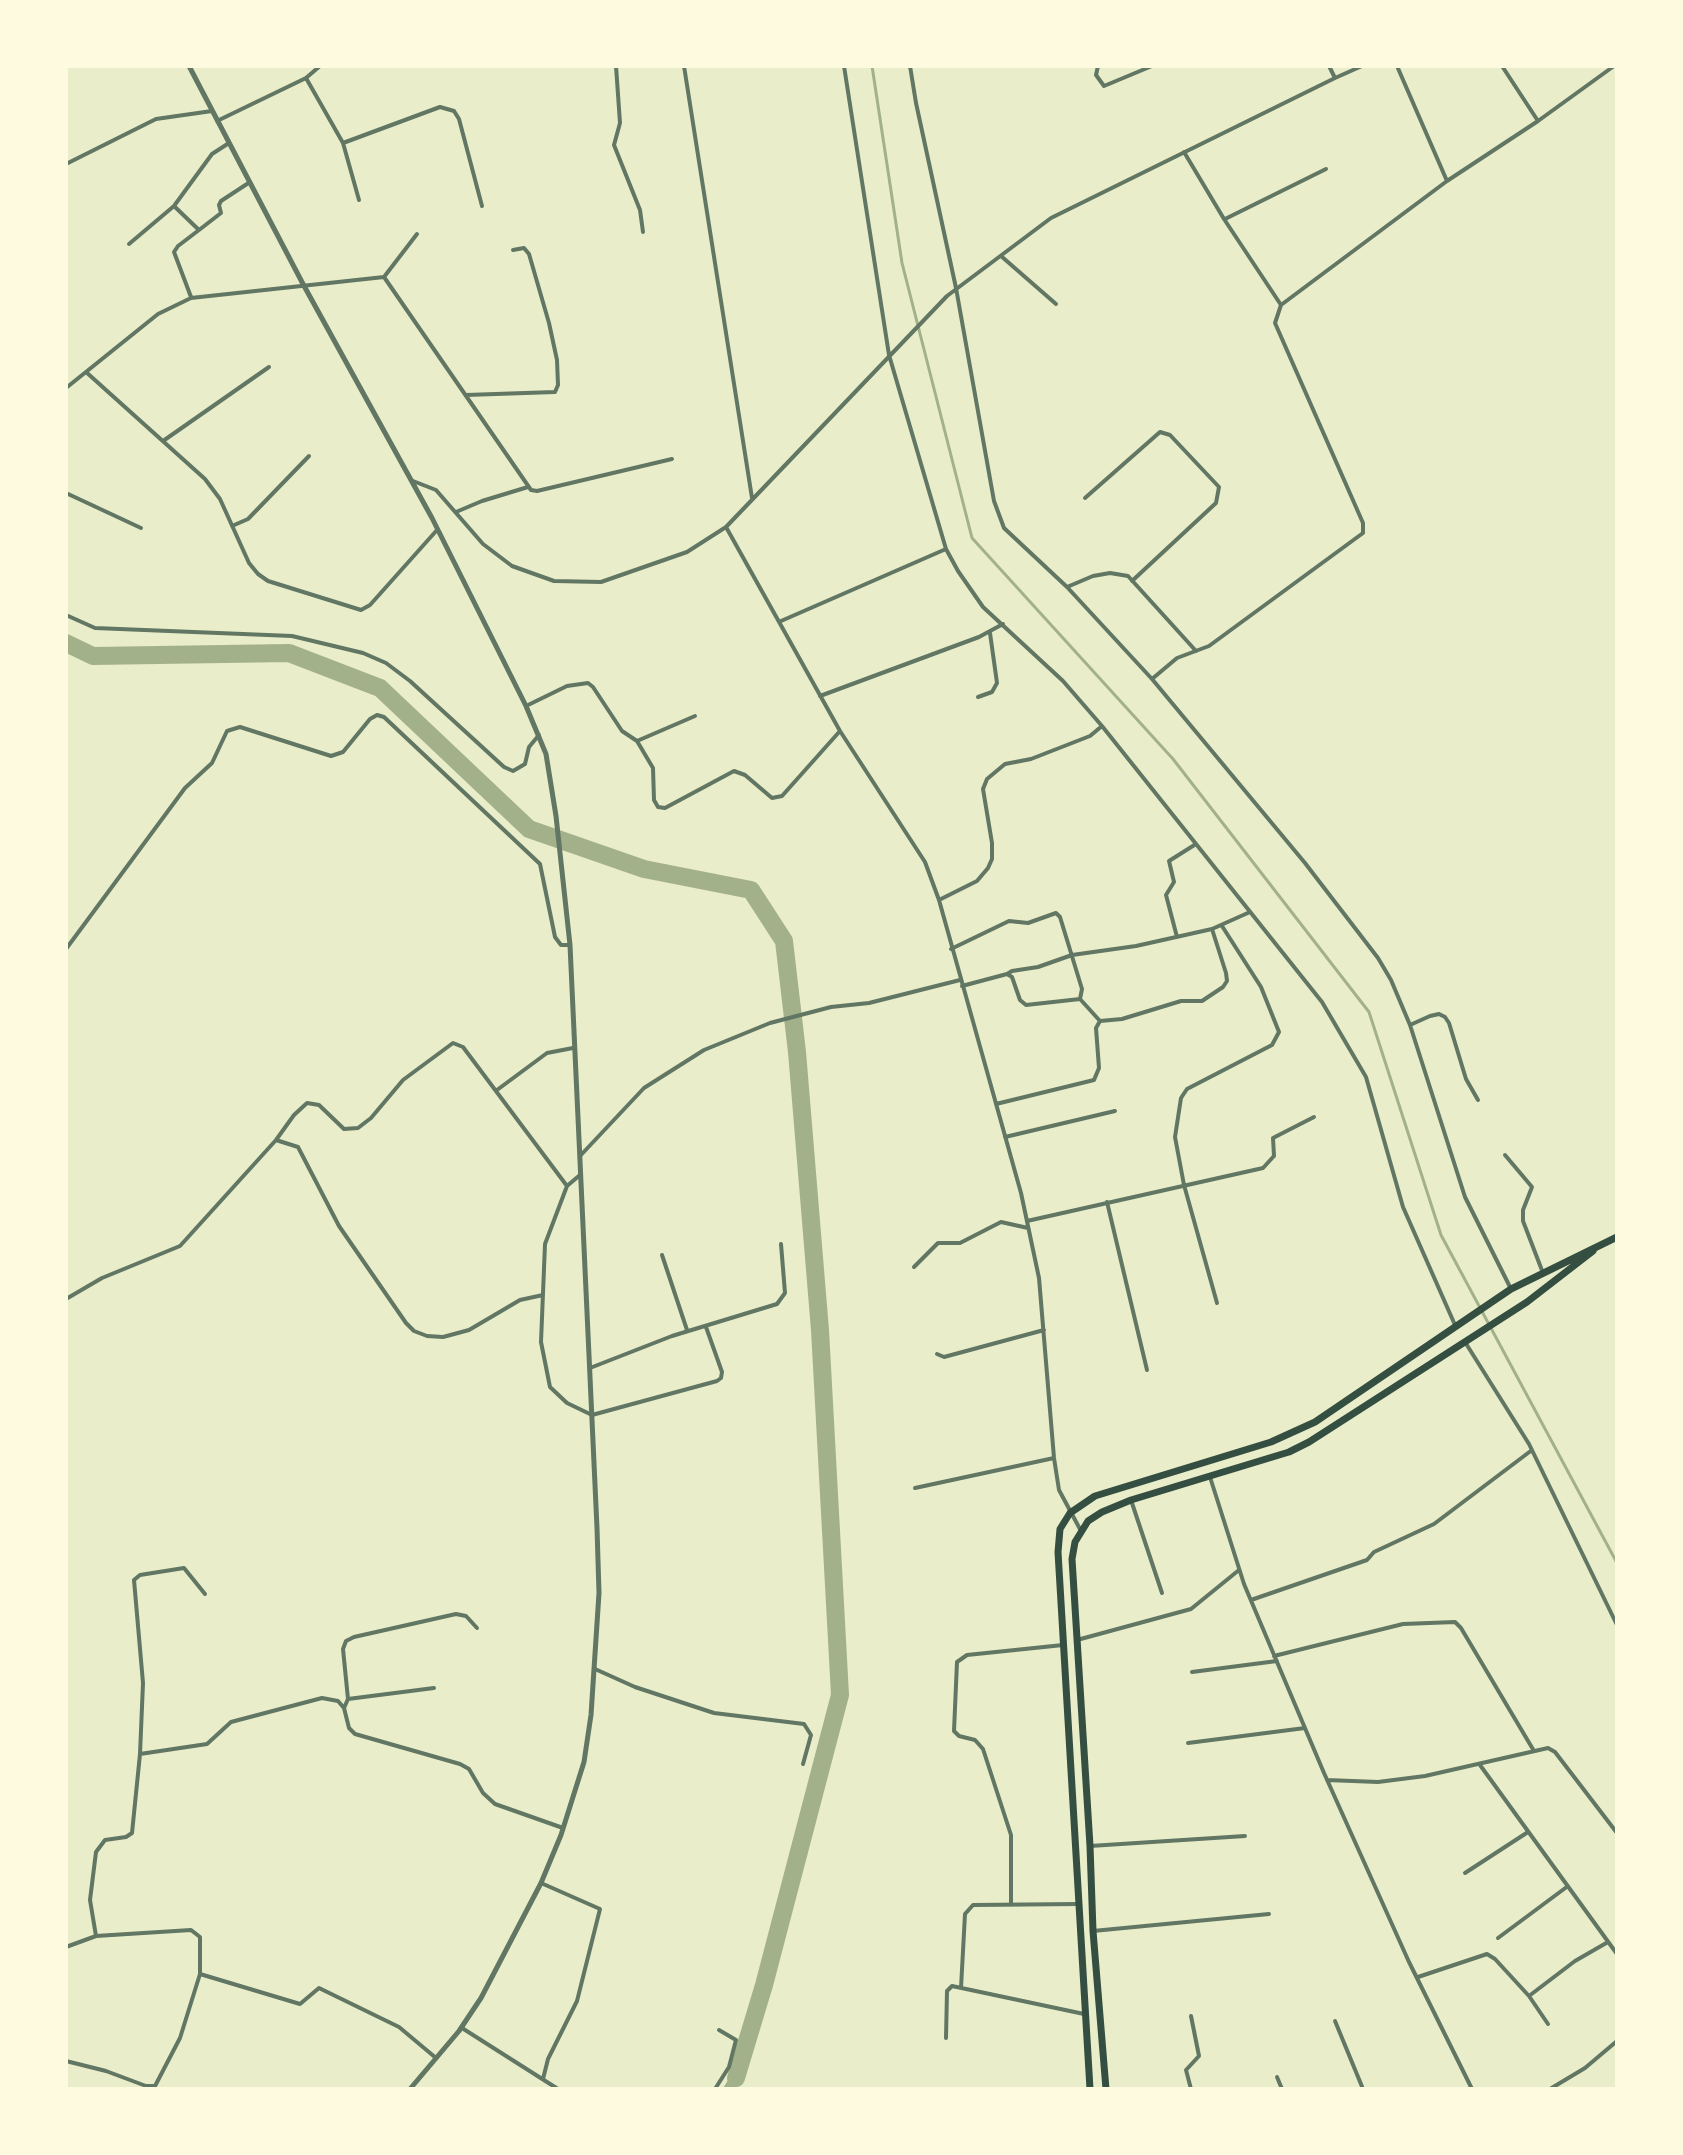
<!DOCTYPE html>
<html>
<head>
<meta charset="utf-8">
<style>
  body { margin:0 }
  #map { position:relative; width:1683px; height:2155px; overflow:hidden; background:#e9edc9; font-family:"Zilla Slab",serif }
  canvas { display:block }
  .frame { position:absolute; inset:0; border:68px solid #fefae0; pointer-events:none }
</style>
</head>
<body>
<div id="map">
<canvas width="1683" height="2155"></canvas>
<div class="frame"></div>
</div>
<script>
const g = document.querySelector('canvas').getContext('2d');
g.lineJoin = 'round';
const toPath = rows => new Path2D(rows.map(r => 'M' + r).join(''));
function strokePath(path, color, width, dash) { g.strokeStyle = color; g.lineWidth = width; g.lineCap = dash ? 'butt' : 'round'; g.setLineDash(dash || []); g.stroke(path); }
strokePath(toPath([
  [872,66,902,263,972,538,1173,759,1369,1012,1441,1235,1617,1563]
]), '#a3b18a', 3);
strokePath(toPath([
  [729,2089,736,2078]
]), '#a3b18a', 11);
strokePath(toPath([
  [66,643,93,656,289,653,380,688,529,829,644,869,751,890,784,941,797,1052,820,1330,840,1695,764,1985,736,2078]
]), '#a3b18a', 18);
strokePath(toPath([
  [616,66,620,123,614,145,640,210,643,232],
  [684,66,752,498],
  [844,66,889,355,946,549,958,571,983,607,1063,681,1102,726,1322,1002,1366,1077,1403,1207,1455,1325],
  [910,66,916,103,956,288,994,501,1004,528,1067,587,1152,679,1305,863,1378,958,1391,980,1410,1025,1465,1197,1511,1289],
  [1098,66,1096,75,1104,86,1152,66],
  [1329,66,1335,78,1362,66],
  [1397,66,1447,181],
  [1502,66,1538,121],
  [306,78,343,143,440,107,454,111,459,119,482,206],
  [217,121,306,78,320,66],
  [229,143,212,154,174,206,199,230,221,213,219,205,221,201,250,182],
  [343,143,359,200],
  [1184,152,1224,219,1281,305],
  [66,164,156,119,212,111],
  [1225,219,1326,169],
  [129,244,174,206],
  [1001,256,1056,304],
  [384,277,417,234],
  [191,297,174,252,178,246,199,230],
  [86,372,205,479,220,499,249,563,258,574,268,581,361,610,370,605,437,530],
  [66,388,158,314,191,298,384,277,531,490,537,491,672,459],
  [466,395,555,392,558,385,557,360,549,323,529,254,524,248,513,250],
  [163,441,269,367],
  [413,481,436,490,483,544,512,566,554,581,601,582,687,552,726,527,947,296,1051,218,1335,78],
  [66,493,141,528],
  [1085,498,1160,432,1170,435,1219,487,1216,503,1132,581],
  [456,512,482,501,528,487],
  [232,526,248,519,309,456],
  [726,527,840,731,925,862,939,900,1021,1193,1039,1278,1054,1458,1059,1490,1081,1531],
  [1067,587,1093,576,1110,573,1128,576,1196,651],
  [66,615,95,628,292,636,363,653,386,663,410,681,504,767,513,771,525,764,529,747,539,735],
  [781,621,946,549],
  [1152,679,1177,658,1209,646,1363,533,1363,523,1275,323,1281,305,1447,181,1538,121,1614,66],
  [820,696,979,637,1003,624],
  [978,697,992,692,997,683,990,633],
  [526,706,567,686,588,683,593,687,622,731,637,741,695,716],
  [637,741,653,768,654,800,658,807,665,808,734,771,745,775,772,798,782,796,840,731],
  [939,900,977,881,988,868,992,859,992,843,983,789,987,779,1005,764,1031,759,1090,736,1102,726],
  [1177,937,1166,895,1174,882,1169,861,1196,844],
  [66,949,185,788,212,763,227,731,240,727,331,756,343,752,370,719,377,715,384,717,540,864,555,937,561,945,570,945],
  [951,949,1009,921,1028,923,1056,913,1060,917,1082,989,1080,999,1100,1021],
  [1007,974,1012,971,1038,967,1072,955,1136,946,1212,929],
  [962,986,1007,974,1012,977,1020,1000,1026,1005,1080,999],
  [1410,1025,1430,1016,1439,1014,1445,1017,1449,1023,1466,1079,1478,1100],
  [497,1090,547,1053,573,1048],
  [996,1104,1094,1080,1099,1068,1096,1028,1100,1021,1122,1019,1181,1001,1202,1001,1223,987,1227,981,1226,973,1212,929,1250,912],
  [1005,1137,1115,1111],
  [276,1140,298,1147,339,1226,406,1323,414,1331,427,1336,443,1337,469,1330,520,1300,543,1295],
  [1505,1155,1532,1187,1523,1210,1523,1221,1543,1273],
  [580,1156,644,1088,704,1050,770,1023,831,1007,869,1003,960,980],
  [580,1175,567,1186,545,1244,541,1342,550,1387,567,1403,592,1415,717,1381,721,1378,722,1372,706,1327],
  [1107,1202,1147,1370],
  [1027,1221,1263,1168,1274,1156,1273,1138,1314,1117],
  [662,1255,687,1330],
  [914,1267,938,1243,960,1243,1001,1222,1028,1228],
  [66,1299,102,1278,180,1246,276,1140,294,1115,307,1103,319,1105,344,1129,358,1128,371,1118,403,1080,453,1043,463,1047,567,1186],
  [1217,1303,1184,1185,1175,1137,1181,1098,1187,1089,1272,1045,1279,1032,1261,987,1222,926],
  [1465,1342,1529,1444,1617,1625],
  [937,1354,944,1357,1044,1330],
  [590,1368,672,1336,777,1304,785,1293,781,1244],
  [1210,1477,1244,1584,1324,1773,1409,1962,1472,2089],
  [915,1488,1054,1458],
  [1131,1500,1162,1593],
  [1251,1600,1367,1560,1374,1552,1434,1524,1532,1450],
  [1077,1640,1191,1609,1239,1570],
  [1274,1656,1403,1624,1455,1622,1461,1628,1534,1751],
  [595,1669,635,1687,714,1713,804,1724,811,1735,803,1764],
  [1192,1672,1277,1661],
  [348,1699,434,1688],
  [344,1708,348,1699,343,1649,346,1641,354,1637,456,1614,466,1616,477,1628],
  [1188,1743,1305,1728],
  [140,1754,143,1683,134,1580,140,1575,184,1568,205,1594],
  [1480,1765,1617,1954],
  [1327,1780,1378,1782,1425,1776,1548,1748,1555,1752,1617,1833],
  [1090,1846,1245,1836],
  [1465,1873,1528,1832],
  [541,1883,600,1909,577,2001,548,2059,543,2079],
  [1011,1905,1011,1835,983,1749,975,1740,959,1736,954,1731,957,1662,967,1655,1063,1645],
  [1093,1931,1269,1914],
  [96,1936,90,1900,96,1852,105,1840,126,1837,132,1833,140,1754,207,1744,231,1722,322,1698,338,1701,344,1708,349,1728,355,1734,460,1764,469,1769,483,1793,495,1804,563,1828],
  [1498,1938,1568,1886],
  [66,1947,96,1936,191,1930,200,1937,200,1974,300,2004,319,1988,399,2027,436,2058],
  [1418,1977,1487,1954,1495,1959,1529,1996,1575,1961,1608,1942],
  [961,1988,965,1914,973,1905,1078,1904],
  [1529,1996,1548,2024],
  [1335,2021,1363,2089],
  [462,2028,558,2089],
  [946,2038,947,1991,952,1986,1084,2014],
  [66,2061,106,2071,146,2086,155,2086,180,2038,200,1974],
  [1277,2077,1282,2089],
  [715,2089,729,2067,736,2040,719,2030],
  [1191,2089,1186,2070,1199,2056,1191,2016],
  [1550,2089,1585,2068,1617,2041]
]), '#617663', 4);
strokePath(toPath([
  [189,66,303,284,432,518,526,706,546,754,556,816,570,945,597,1528,599,1593,591,1715,584,1762,561,1835,541,1883,481,1998,459,2031,410,2089]
]), '#617663', 5);
strokePath(toPath([
  [1090,2089,1058,1552,1060,1529,1070,1513,1095,1496,1271,1442,1315,1422,1511,1289,1617,1237],
  [1106,2089,1093,1931,1090,1846,1072,1559,1075,1542,1088,1521,1102,1512,1131,1500,1289,1452,1309,1442,1527,1302,1593,1251]
]), '#344e41', 7);
</script>
</body>
</html>
